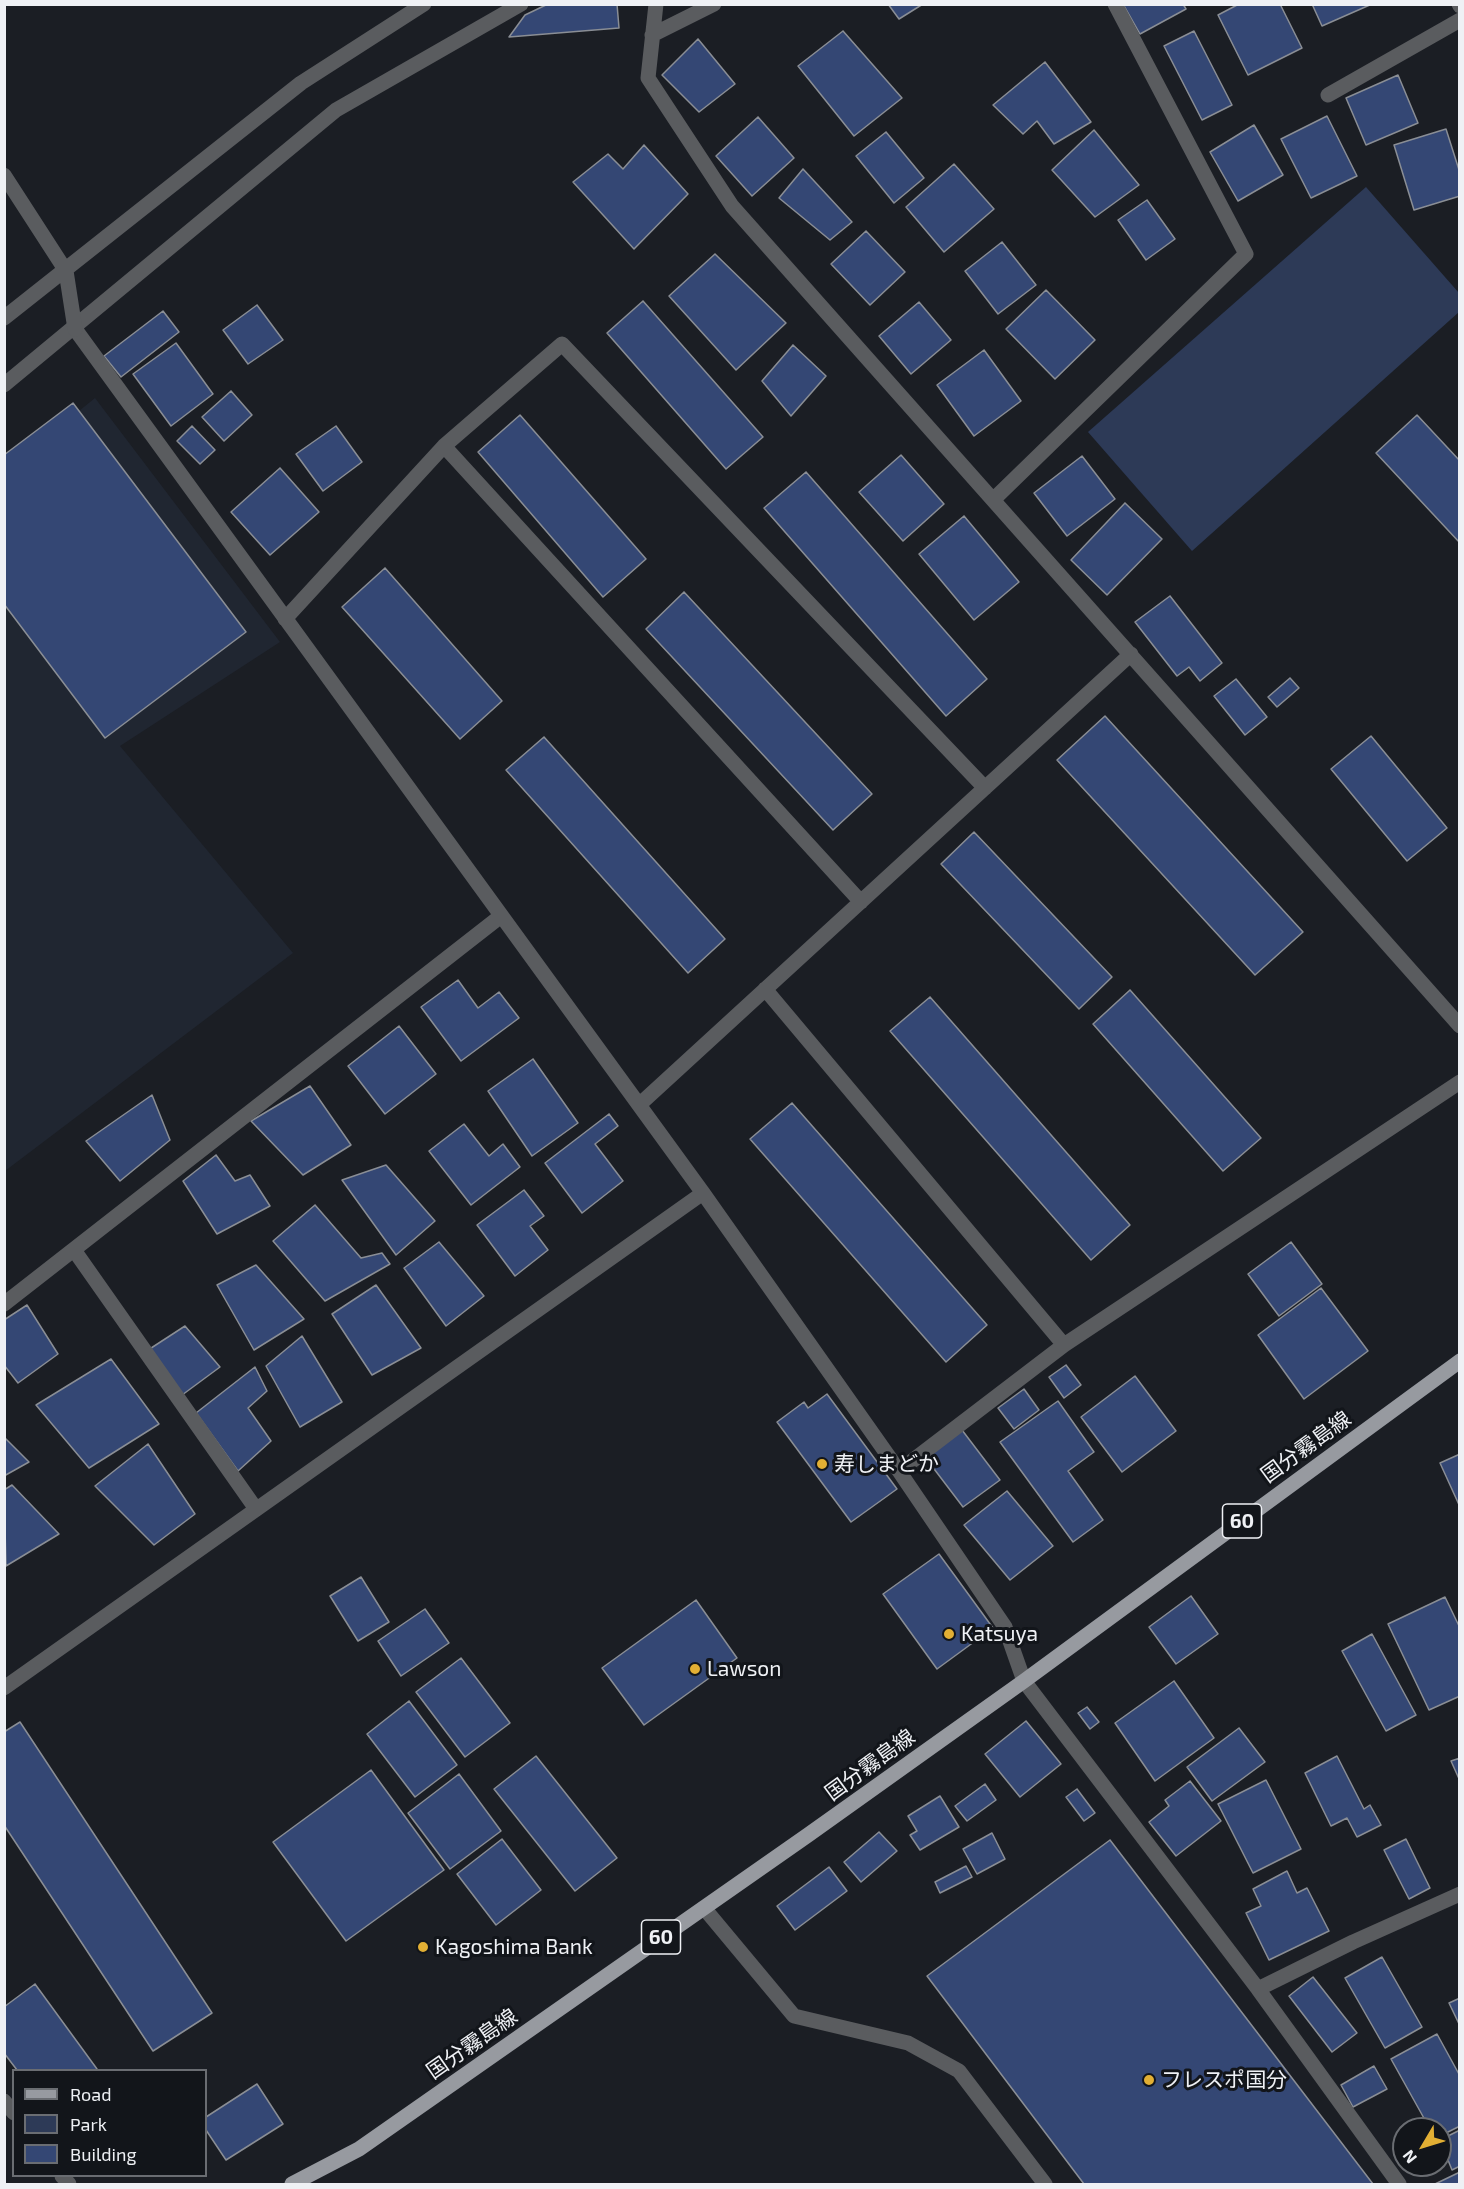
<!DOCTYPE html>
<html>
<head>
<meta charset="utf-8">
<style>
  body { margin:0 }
  #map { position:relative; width:1464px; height:2189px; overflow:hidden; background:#1b1e24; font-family:"Exo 2",sans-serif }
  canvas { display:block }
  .frame { position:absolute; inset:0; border:6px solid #eff1f5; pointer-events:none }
  .legend { position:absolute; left:12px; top:2069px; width:195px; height:108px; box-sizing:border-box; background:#12151a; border:2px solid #6a6d72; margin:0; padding:8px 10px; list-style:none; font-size:18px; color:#eff1f5 }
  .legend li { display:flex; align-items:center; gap:12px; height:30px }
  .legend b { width:30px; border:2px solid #6a6d72 }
  .north { position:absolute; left:1392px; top:2117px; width:60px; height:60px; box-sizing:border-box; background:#12151a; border:2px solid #6a6d72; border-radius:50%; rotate:232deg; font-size:16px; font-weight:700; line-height:24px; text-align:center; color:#eff1f5 }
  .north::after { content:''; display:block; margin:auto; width:21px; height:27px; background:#e2af34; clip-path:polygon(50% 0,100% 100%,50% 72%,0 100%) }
</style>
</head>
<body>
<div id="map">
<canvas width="1464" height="2189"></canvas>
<div class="frame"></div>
<ul class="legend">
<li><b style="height:8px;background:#979aa0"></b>Road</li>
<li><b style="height:16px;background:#2d3a57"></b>Park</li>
<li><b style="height:16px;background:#344774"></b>Building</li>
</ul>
<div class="north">N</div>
</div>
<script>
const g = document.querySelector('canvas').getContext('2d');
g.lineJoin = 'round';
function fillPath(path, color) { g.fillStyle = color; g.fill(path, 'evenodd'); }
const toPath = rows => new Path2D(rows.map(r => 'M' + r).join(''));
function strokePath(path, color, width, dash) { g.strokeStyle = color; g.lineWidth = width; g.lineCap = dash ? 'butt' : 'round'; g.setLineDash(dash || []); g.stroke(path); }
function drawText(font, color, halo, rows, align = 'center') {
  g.font = font + ' "Exo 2","Noto Sans JP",sans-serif'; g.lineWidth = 6; g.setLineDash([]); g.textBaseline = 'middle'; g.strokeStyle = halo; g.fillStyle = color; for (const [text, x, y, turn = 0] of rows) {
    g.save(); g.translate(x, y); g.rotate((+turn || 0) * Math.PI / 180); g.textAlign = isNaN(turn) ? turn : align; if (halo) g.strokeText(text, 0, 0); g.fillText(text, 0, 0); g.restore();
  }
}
fillPath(toPath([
  [95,398,280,642,120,746,293,953,5,1171,5,471]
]), '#202631');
fillPath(toPath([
  [1366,187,1459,293,1459,312,1192,551,1088,432]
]), '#2d3a57');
const building = toPath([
  [548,4,617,4,619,28,509,37,525,15,548,4],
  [888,4,923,4,899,19,888,4],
  [1123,4,1183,4,1186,9,1140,34,1123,4],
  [1239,4,1280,4,1302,48,1248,75,1218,15,1239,4],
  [1312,4,1372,4,1322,26,1312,4],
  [843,31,902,98,854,136,798,66,843,31],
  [1194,31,1232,105,1202,120,1164,46,1194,31],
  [698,39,735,84,699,112,662,75,698,39],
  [1045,62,1091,122,1054,144,1037,121,1023,134,993,105,1045,62],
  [1398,75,1418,123,1366,145,1346,98,1398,75],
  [1327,116,1357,176,1311,198,1281,139,1327,116],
  [758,117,794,158,752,196,716,156,758,117],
  [1254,125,1283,175,1238,201,1210,152,1254,125],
  [1446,129,1460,173,1460,196,1414,210,1394,145,1446,129],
  [1094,130,1139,185,1095,217,1052,170,1094,130],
  [886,132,924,178,894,203,856,156,886,132],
  [644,145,688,194,634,249,573,182,608,154,623,169,644,145],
  [954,164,994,209,944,252,906,207,954,164],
  [803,169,852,222,830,240,779,198,803,169],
  [1147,200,1175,239,1146,260,1118,220,1147,200],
  [866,231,905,272,870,305,831,264,866,231],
  [1002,242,1036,285,998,314,965,271,1002,242],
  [715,254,786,323,736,370,669,296,715,254],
  [1046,290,1095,340,1055,379,1006,329,1046,290],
  [643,301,763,437,726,469,607,333,643,301],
  [919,302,951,340,911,374,879,336,919,302],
  [257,305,283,340,248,364,223,330,257,305],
  [163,311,179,332,121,377,104,356,163,311],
  [176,343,213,394,171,426,133,374,176,343],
  [793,345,826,376,791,416,762,381,793,345],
  [984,350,1021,401,974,436,937,385,984,350],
  [231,391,252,415,224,441,202,417,231,391],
  [73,403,246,632,105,738,4,604,4,455,73,403],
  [520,415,646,559,603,597,478,452,520,415],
  [1417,415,1460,461,1460,543,1376,453,1417,415],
  [192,426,215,450,200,464,177,441,192,426],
  [336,426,362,462,323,491,296,454,336,426],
  [901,455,944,504,903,541,859,492,901,455],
  [1082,456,1115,499,1067,536,1034,493,1082,456],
  [280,468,319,512,270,555,231,512,280,468],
  [806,472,987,679,946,716,764,508,806,472],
  [1125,503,1162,539,1107,595,1071,560,1125,503],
  [964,516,1019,582,974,620,919,554,964,516],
  [385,568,502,701,460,739,342,607,385,568],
  [684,592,872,794,833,830,646,629,684,592],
  [1170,596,1222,663,1200,681,1189,667,1177,676,1135,622,1170,596],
  [1290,678,1299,688,1277,707,1268,697,1290,678],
  [1236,679,1267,717,1245,735,1214,696,1236,679],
  [1105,716,1303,932,1255,975,1057,760,1105,716],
  [1371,736,1447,828,1407,861,1331,769,1371,736],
  [544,737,725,939,688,973,506,770,544,737],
  [974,832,1112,977,1079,1009,941,864,974,832],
  [458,980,478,1008,499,992,519,1018,461,1061,421,1007,458,980],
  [1130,990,1261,1138,1223,1171,1093,1024,1130,990],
  [930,997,1130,1225,1091,1260,890,1031,930,997],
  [399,1026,436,1074,385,1114,348,1066,399,1026],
  [533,1059,578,1123,532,1156,488,1091,533,1059],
  [310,1086,351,1145,303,1175,251,1121,310,1086],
  [152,1095,170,1140,120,1181,86,1141,152,1095],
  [792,1103,987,1325,946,1362,750,1139,792,1103],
  [609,1114,618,1126,595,1144,623,1181,582,1213,545,1163,609,1114],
  [464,1124,489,1156,503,1144,520,1167,471,1205,429,1151,464,1124],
  [216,1155,235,1181,250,1175,270,1206,217,1234,183,1181,216,1155],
  [386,1165,435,1221,396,1255,342,1180,386,1165],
  [524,1190,544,1216,530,1226,548,1250,515,1276,477,1225,524,1190],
  [315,1205,361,1258,382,1253,390,1264,325,1301,273,1241,315,1205],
  [439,1242,484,1296,446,1326,404,1268,439,1242],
  [1291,1242,1322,1284,1279,1316,1248,1274,1291,1242],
  [256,1265,304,1319,254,1350,217,1285,256,1265],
  [376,1285,421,1348,372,1375,332,1314,376,1285],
  [1321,1288,1368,1351,1304,1399,1258,1335,1321,1288],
  [27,1305,58,1354,18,1383,4,1365,4,1320,27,1305],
  [185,1326,220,1367,178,1398,145,1352,185,1326],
  [302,1336,342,1402,300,1427,266,1366,302,1336],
  [111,1359,159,1424,89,1468,36,1405,111,1359],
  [1066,1365,1081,1385,1064,1398,1049,1377,1066,1365],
  [255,1367,267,1391,248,1408,271,1441,238,1471,196,1413,255,1367],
  [1135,1376,1176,1431,1122,1472,1081,1417,1135,1376],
  [1024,1389,1039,1410,1014,1429,998,1408,1024,1389],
  [827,1394,897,1489,851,1522,777,1422,804,1402,808,1408,827,1394],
  [1058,1401,1094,1452,1068,1471,1103,1520,1073,1542,1000,1442,1058,1401],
  [962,1430,1000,1480,963,1507,925,1457,962,1430],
  [4,1437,29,1462,4,1476,4,1437],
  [148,1444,195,1514,154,1545,95,1486,148,1444],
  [1460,1454,1460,1507,1440,1463,1460,1454],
  [12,1485,59,1534,6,1566,4,1490,12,1485],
  [1007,1491,1053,1546,1010,1580,964,1525,1007,1491],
  [939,1554,993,1628,937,1669,883,1594,939,1554],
  [361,1577,389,1622,358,1641,330,1596,361,1577],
  [1191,1596,1218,1634,1176,1664,1149,1627,1191,1596],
  [1445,1597,1460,1628,1460,1696,1429,1710,1388,1624,1445,1597],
  [696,1600,737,1658,644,1725,602,1668,696,1600],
  [425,1609,449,1643,401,1676,378,1641,425,1609],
  [1372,1634,1416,1715,1386,1731,1342,1651,1372,1634],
  [461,1658,510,1723,465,1757,416,1692,461,1658],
  [1174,1681,1214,1738,1155,1781,1115,1723,1174,1681],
  [409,1701,457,1765,415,1797,367,1734,409,1701],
  [1087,1707,1099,1722,1090,1729,1078,1713,1087,1707],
  [1026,1721,1061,1764,1020,1797,985,1754,1026,1721],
  [20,1722,212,2013,153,2051,4,1825,4,1732,20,1722],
  [1239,1728,1265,1762,1212,1801,1187,1767,1239,1728],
  [536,1756,617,1858,575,1891,494,1789,536,1756],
  [1337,1756,1364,1809,1370,1805,1381,1825,1357,1837,1347,1818,1331,1826,1305,1773,1337,1756],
  [1460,1758,1460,1781,1451,1761,1460,1758],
  [371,1770,444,1870,346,1941,273,1842,371,1770],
  [459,1774,501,1831,450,1869,408,1813,459,1774],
  [1266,1780,1301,1849,1253,1873,1218,1804,1266,1780],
  [1190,1781,1221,1821,1176,1856,1149,1822,1169,1806,1165,1800,1190,1781],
  [985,1784,996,1800,967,1821,955,1806,985,1784],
  [1077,1789,1095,1813,1084,1821,1066,1797,1077,1789],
  [940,1796,959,1827,920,1850,910,1835,917,1831,908,1816,940,1796],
  [879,1832,897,1851,861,1882,844,1862,879,1832],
  [992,1833,1005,1859,977,1874,963,1849,992,1833],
  [502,1839,541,1890,496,1925,457,1874,502,1839],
  [1406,1839,1430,1888,1409,1899,1384,1850,1406,1839],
  [1110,1840,1373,2184,1084,2184,927,1976,1110,1840],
  [966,1866,972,1877,940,1893,935,1882,966,1866],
  [829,1867,847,1891,795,1930,777,1906,829,1867],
  [1287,1871,1297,1893,1307,1888,1329,1931,1269,1960,1246,1913,1261,1906,1253,1889,1287,1871],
  [1382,1957,1422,2027,1385,2048,1345,1978,1382,1957],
  [1313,1977,1357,2033,1332,2052,1289,1996,1313,1977],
  [35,1984,97,2069,94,2070,17,2070,4,2053,4,2007,35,1984],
  [1460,1998,1460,2026,1449,2003,1460,1998],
  [1437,2034,1460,2076,1460,2126,1440,2136,1440,2129,1430,2129,1391,2059,1437,2034],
  [1374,2066,1387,2089,1353,2107,1341,2085,1374,2066],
  [257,2084,283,2124,226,2160,206,2130,206,2117,257,2084],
  [1460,2130,1460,2166,1452,2170,1440,2140,1460,2130],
  [1460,2172,1460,2184,1435,2184,1460,2172]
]);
fillPath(building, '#344774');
strokePath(building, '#8a8e95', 1.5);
strokePath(toPath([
  [656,4,648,78,732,206,1460,1026],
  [1459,4,1460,6],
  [652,35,714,4],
  [1328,95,1460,20],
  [75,329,703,1193,899,1471,1005,1627,1024,1681,1258,1989,1399,2184],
  [4,385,336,110,521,4],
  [444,446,861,902],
  [993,500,1246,254,1115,4],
  [285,619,444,446,562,344,985,788],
  [765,989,1064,1345],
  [639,1105,1131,654],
  [74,1250,256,1509],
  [4,1304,501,916],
  [899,1471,1064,1345,1460,1082],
  [4,1688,703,1193],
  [704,1908,794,2016,908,2043,959,2071,1045,2184],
  [1258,1989,1353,1942,1460,1894]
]), '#5a5c5f', 15);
strokePath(toPath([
  [4,175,66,271,75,329],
  [4,318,301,83,424,4],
  [4,2101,14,2113],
  [62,2176,69,2184]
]), '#5a5c5f', 15);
strokePath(toPath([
  [292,2184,359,2149,808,1835,1024,1681,1460,1361]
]), '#979aa0', 15);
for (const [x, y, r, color] of [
  [822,1464,6,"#e2af34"],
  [949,1634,6,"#e2af34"],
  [695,1669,6,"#e2af34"],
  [423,1947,6,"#e2af34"],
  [1149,2080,6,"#e2af34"]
]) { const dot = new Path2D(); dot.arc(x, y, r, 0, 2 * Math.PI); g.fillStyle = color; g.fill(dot); strokePath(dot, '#12151a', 2); }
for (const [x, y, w] of [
  [1242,1521,39],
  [661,1937,39]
]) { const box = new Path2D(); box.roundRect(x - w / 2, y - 17, w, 34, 4.5); g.fillStyle = '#12151a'; g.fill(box); strokePath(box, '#eff1f5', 1.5); }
drawText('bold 20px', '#eff1f5', null, [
  ["60",1242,1521],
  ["60",661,1937]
]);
drawText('21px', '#eff1f5', '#12151a', [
  ["国分霧島線",1306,1447,-36],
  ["国分霧島線",870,1765,-36],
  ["国分霧島線",472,2044,-35]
]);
drawText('21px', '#eff1f5', '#12151a', [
  ["寿しまどか",834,1464],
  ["Katsuya",961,1634],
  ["Lawson",707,1669],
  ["Kagoshima Bank",435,1947],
  ["フレスポ国分",1161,2080]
], 'left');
</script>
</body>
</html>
